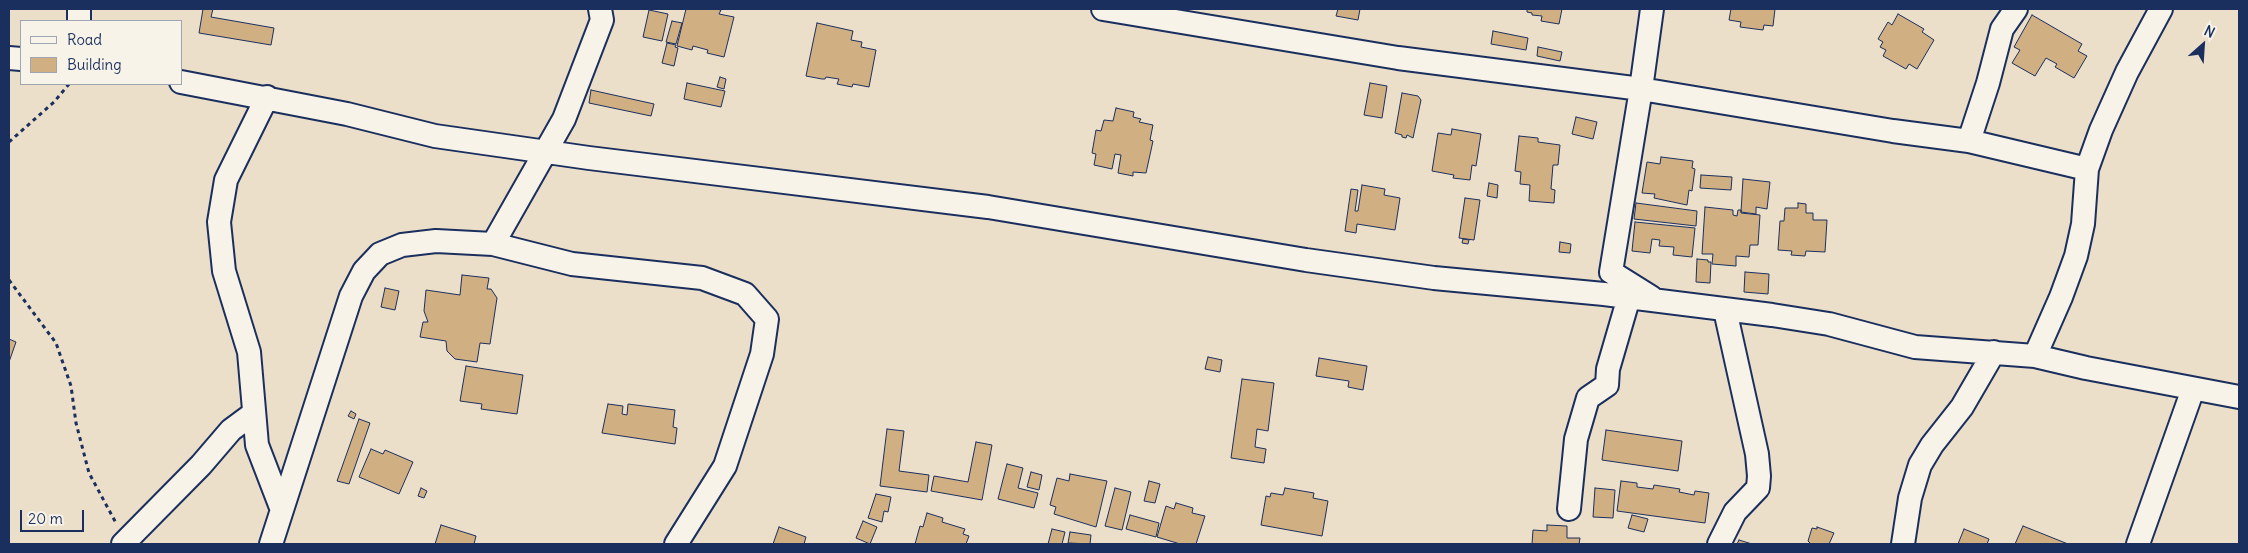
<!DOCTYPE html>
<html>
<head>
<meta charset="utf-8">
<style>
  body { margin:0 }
  #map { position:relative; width:2248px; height:553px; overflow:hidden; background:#ebdfca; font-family:Delius,sans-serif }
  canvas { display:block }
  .frame { position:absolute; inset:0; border:10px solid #1b2f5e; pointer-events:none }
  .legend { position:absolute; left:20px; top:20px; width:162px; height:65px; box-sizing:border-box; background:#f7f3e8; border:1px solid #9fa5b1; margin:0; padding:6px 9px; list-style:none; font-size:15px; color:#1b2f5e }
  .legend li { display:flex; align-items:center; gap:10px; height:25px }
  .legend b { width:25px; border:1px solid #9fa5b1 }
  .north { position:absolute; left:2178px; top:20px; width:50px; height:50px; -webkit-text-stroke:4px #f7f3e8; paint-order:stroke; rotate:26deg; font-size:14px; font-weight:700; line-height:20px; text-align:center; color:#1b2f5e }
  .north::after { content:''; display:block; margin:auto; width:18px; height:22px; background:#1b2f5e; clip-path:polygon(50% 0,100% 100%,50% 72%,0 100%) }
  .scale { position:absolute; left:20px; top:510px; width:64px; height:22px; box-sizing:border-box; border:2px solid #1b2f5e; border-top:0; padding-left:6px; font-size:15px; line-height:18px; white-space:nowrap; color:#1b2f5e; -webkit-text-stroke:4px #f7f3e8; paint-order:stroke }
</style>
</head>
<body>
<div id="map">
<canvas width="2248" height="553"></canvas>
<div class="frame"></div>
<ul class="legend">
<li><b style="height:6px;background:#f7f3e8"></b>Road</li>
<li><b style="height:14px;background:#d0af83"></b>Building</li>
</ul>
<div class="north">N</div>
<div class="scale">20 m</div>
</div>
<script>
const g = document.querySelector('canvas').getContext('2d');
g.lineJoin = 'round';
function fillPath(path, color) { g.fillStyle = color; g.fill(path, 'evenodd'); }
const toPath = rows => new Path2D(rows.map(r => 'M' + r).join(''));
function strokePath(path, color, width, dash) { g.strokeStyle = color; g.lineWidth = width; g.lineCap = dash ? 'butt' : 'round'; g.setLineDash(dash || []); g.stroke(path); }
const building = toPath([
  [203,9,213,9,211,17,274,28,271,45,199,33,203,9],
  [686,9,716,9,721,10,719,14,734,17,724,57,707,53,708,50,693,46,692,50,677,46,686,9],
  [1338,9,1360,9,1358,20,1336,16,1338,9],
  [1527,9,1562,9,1559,24,1541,21,1542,16,1532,15,1532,13,1527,12,1527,9],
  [1731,9,1775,9,1773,26,1764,25,1763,30,1740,27,1741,22,1729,20,1731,9],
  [649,10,668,14,662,41,643,37,649,10],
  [1898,14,1924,29,1922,32,1934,40,1917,69,1909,64,1906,69,1883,56,1886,50,1880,47,1883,42,1878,39,1888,22,1892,25,1898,14],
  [2032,15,2082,44,2078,51,2087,56,2074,78,2055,67,2057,64,2046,58,2035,76,2012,63,2020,50,2014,47,2032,15],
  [672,21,682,23,676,44,666,42,672,21],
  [817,23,853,31,851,40,862,42,861,47,876,50,869,87,853,84,852,87,837,84,839,79,826,77,825,79,822,79,806,76,817,23],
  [1493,31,1528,38,1526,50,1491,44,1493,31],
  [667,43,676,45,675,47,678,48,674,66,662,63,667,43],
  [1538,47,1562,52,1560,61,1537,56,1538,47],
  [720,77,726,79,724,89,717,87,720,77],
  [687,83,725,91,721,107,684,99,687,83],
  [1370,83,1387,86,1382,118,1364,115,1370,83],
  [591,90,654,104,651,116,589,103,591,90],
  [1402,93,1418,96,1421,100,1413,138,1407,135,1406,138,1402,137,1402,135,1395,133,1402,93],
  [1116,108,1134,112,1133,117,1141,119,1139,122,1153,125,1150,140,1153,141,1146,173,1133,172,1133,176,1118,173,1121,155,1115,154,1112,169,1094,165,1096,154,1092,153,1096,130,1101,131,1104,120,1113,121,1116,108],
  [1576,117,1597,122,1593,139,1572,134,1576,117],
  [1452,129,1481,134,1476,166,1472,165,1470,180,1453,178,1454,175,1432,171,1438,133,1451,135,1452,129],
  [1519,136,1538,138,1538,142,1560,145,1558,165,1553,165,1551,189,1555,190,1554,203,1529,201,1530,185,1520,184,1521,172,1515,171,1519,136],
  [1661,157,1693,161,1692,168,1695,169,1692,191,1689,190,1687,205,1654,198,1655,194,1642,193,1647,162,1660,164,1661,157],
  [1701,175,1732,177,1731,190,1700,188,1701,175],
  [1743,179,1770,182,1767,209,1756,207,1756,214,1741,212,1743,179],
  [1489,183,1498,185,1497,198,1487,196,1489,183],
  [1362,185,1385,189,1384,195,1400,198,1395,230,1357,224,1356,233,1345,231,1351,189,1358,190,1355,211,1358,211,1362,185],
  [1465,198,1480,200,1474,240,1459,238,1465,198],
  [1636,203,1697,211,1696,226,1634,219,1636,203],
  [1798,203,1806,204,1806,213,1813,213,1813,220,1827,220,1825,252,1806,251,1805,256,1791,255,1792,251,1778,250,1780,221,1784,221,1785,208,1798,208,1798,203],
  [1705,207,1733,210,1733,215,1737,216,1738,210,1741,210,1741,213,1760,215,1758,245,1750,245,1749,257,1736,256,1736,266,1712,264,1713,254,1702,254,1705,207],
  [1635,222,1695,228,1692,257,1673,255,1674,247,1659,246,1660,240,1652,239,1650,253,1632,251,1635,222],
  [1463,239,1469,240,1468,244,1462,243,1463,239],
  [1560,242,1571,244,1570,253,1559,252,1560,242],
  [1697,259,1708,260,1708,262,1711,262,1710,283,1696,282,1697,259],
  [1745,272,1769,274,1768,294,1744,292,1745,272],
  [462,275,489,278,487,289,491,289,497,298,490,344,480,343,477,362,455,359,447,351,446,341,420,337,423,322,428,322,424,311,426,290,460,295,462,275],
  [385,288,399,291,395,310,381,307,385,288],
  [9,339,16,342,9,362,9,339],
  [1208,357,1222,360,1220,372,1205,369,1208,357],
  [1319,358,1367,366,1363,390,1348,387,1349,381,1316,376,1319,358],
  [466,366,523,375,517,414,481,409,482,404,460,401,466,366],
  [1242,379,1274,383,1268,431,1257,429,1255,447,1266,449,1264,463,1231,458,1242,379],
  [608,404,623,406,622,414,627,415,628,404,675,410,673,427,677,428,675,444,602,433,608,404],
  [351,411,356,414,354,419,348,416,351,411],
  [359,419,370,423,349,484,337,481,359,419],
  [887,429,904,431,899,471,929,475,927,492,880,486,887,429],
  [1606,430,1682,441,1678,471,1602,460,1606,430],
  [976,442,992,445,982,500,931,491,934,476,968,482,976,442],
  [371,449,383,454,385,450,413,462,399,494,359,477,371,449],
  [1007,464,1023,468,1018,488,1038,493,1034,508,998,499,1007,464],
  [1031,472,1042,475,1039,490,1027,487,1031,472],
  [1070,474,1107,481,1096,527,1054,514,1056,507,1050,505,1057,478,1069,481,1070,474],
  [1149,481,1160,484,1155,503,1144,501,1149,481],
  [1621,481,1637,483,1637,487,1653,489,1654,485,1680,489,1679,492,1694,495,1695,491,1709,493,1705,523,1617,511,1621,481],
  [421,488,427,491,424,498,418,496,421,488],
  [1115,488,1131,492,1122,530,1105,526,1115,488],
  [1285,488,1314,493,1313,498,1328,501,1322,536,1261,525,1266,496,1270,497,1271,493,1283,495,1285,488],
  [1595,488,1615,490,1613,518,1593,517,1595,488],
  [876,494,891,497,888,512,884,511,882,522,868,518,876,494],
  [1176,503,1193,508,1192,513,1205,516,1196,544,1180,544,1157,537,1166,506,1174,509,1176,503],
  [927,513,943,518,942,522,965,529,963,534,969,536,966,544,915,544,920,526,923,527,927,513],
  [1130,515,1159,523,1156,537,1126,529,1130,515],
  [1632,515,1648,519,1644,532,1628,528,1632,515],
  [863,521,877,527,870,544,856,538,863,521],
  [441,525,476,536,474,544,435,544,441,525],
  [1547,525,1567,526,1567,538,1580,538,1579,544,1532,544,1533,530,1547,531,1547,525],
  [2023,526,2068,544,2015,544,2023,526],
  [779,527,806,537,804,544,773,544,779,527],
  [1817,527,1834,533,1829,544,1811,544,1808,541,1812,528,1817,529,1817,527],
  [1052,529,1065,532,1062,544,1048,544,1052,529],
  [1964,529,1989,539,1987,544,1958,544,1964,529],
  [1070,532,1091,535,1090,544,1068,543,1070,532],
  [1739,540,1752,544,1737,544,1739,540]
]);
fillPath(building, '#d0af83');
strokePath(building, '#1b2f5e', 1);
const street = toPath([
  [79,9,79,21],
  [1103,9,1398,58,1641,89,1893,131,1969,141,2087,169],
  [9,58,21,59],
  [181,82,347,114,435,136,589,158,988,207,1306,260,1434,278,1604,294,1772,315,1829,324,1915,347,2035,356,2086,368,2239,397],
  [267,97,226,180,219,222,224,271,249,352,257,445,282,510],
  [1969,141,1988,83,2002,29,2016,9],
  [493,244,564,119,602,20,600,9],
  [1651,297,1611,272,1641,89,1652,9],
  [2035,356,2061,297,2076,256,2083,224,2087,169,2101,130,2127,72,2161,9],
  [1569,509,1576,439,1588,398,1607,385,1608,369,1629,297],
  [123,544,201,465,231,430,254,413],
  [271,544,351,296,364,271,380,254,402,245,436,241,493,244,572,264,702,278,745,294,767,319,762,354,725,466,676,544],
  [1719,544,1735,512,1758,488,1759,476,1757,454,1725,310],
  [1903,544,1910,498,1920,465,1932,445,1962,407,1994,352],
  [2138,544,2193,389]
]);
strokePath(street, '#1b2f5e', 26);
strokePath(toPath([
  [9,142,54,102,69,84],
  [9,280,56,343,71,386,76,423,89,473,116,523]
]), '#1b2f5e', 3, [4, 4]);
strokePath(street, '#f7f3e8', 22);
</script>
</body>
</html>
